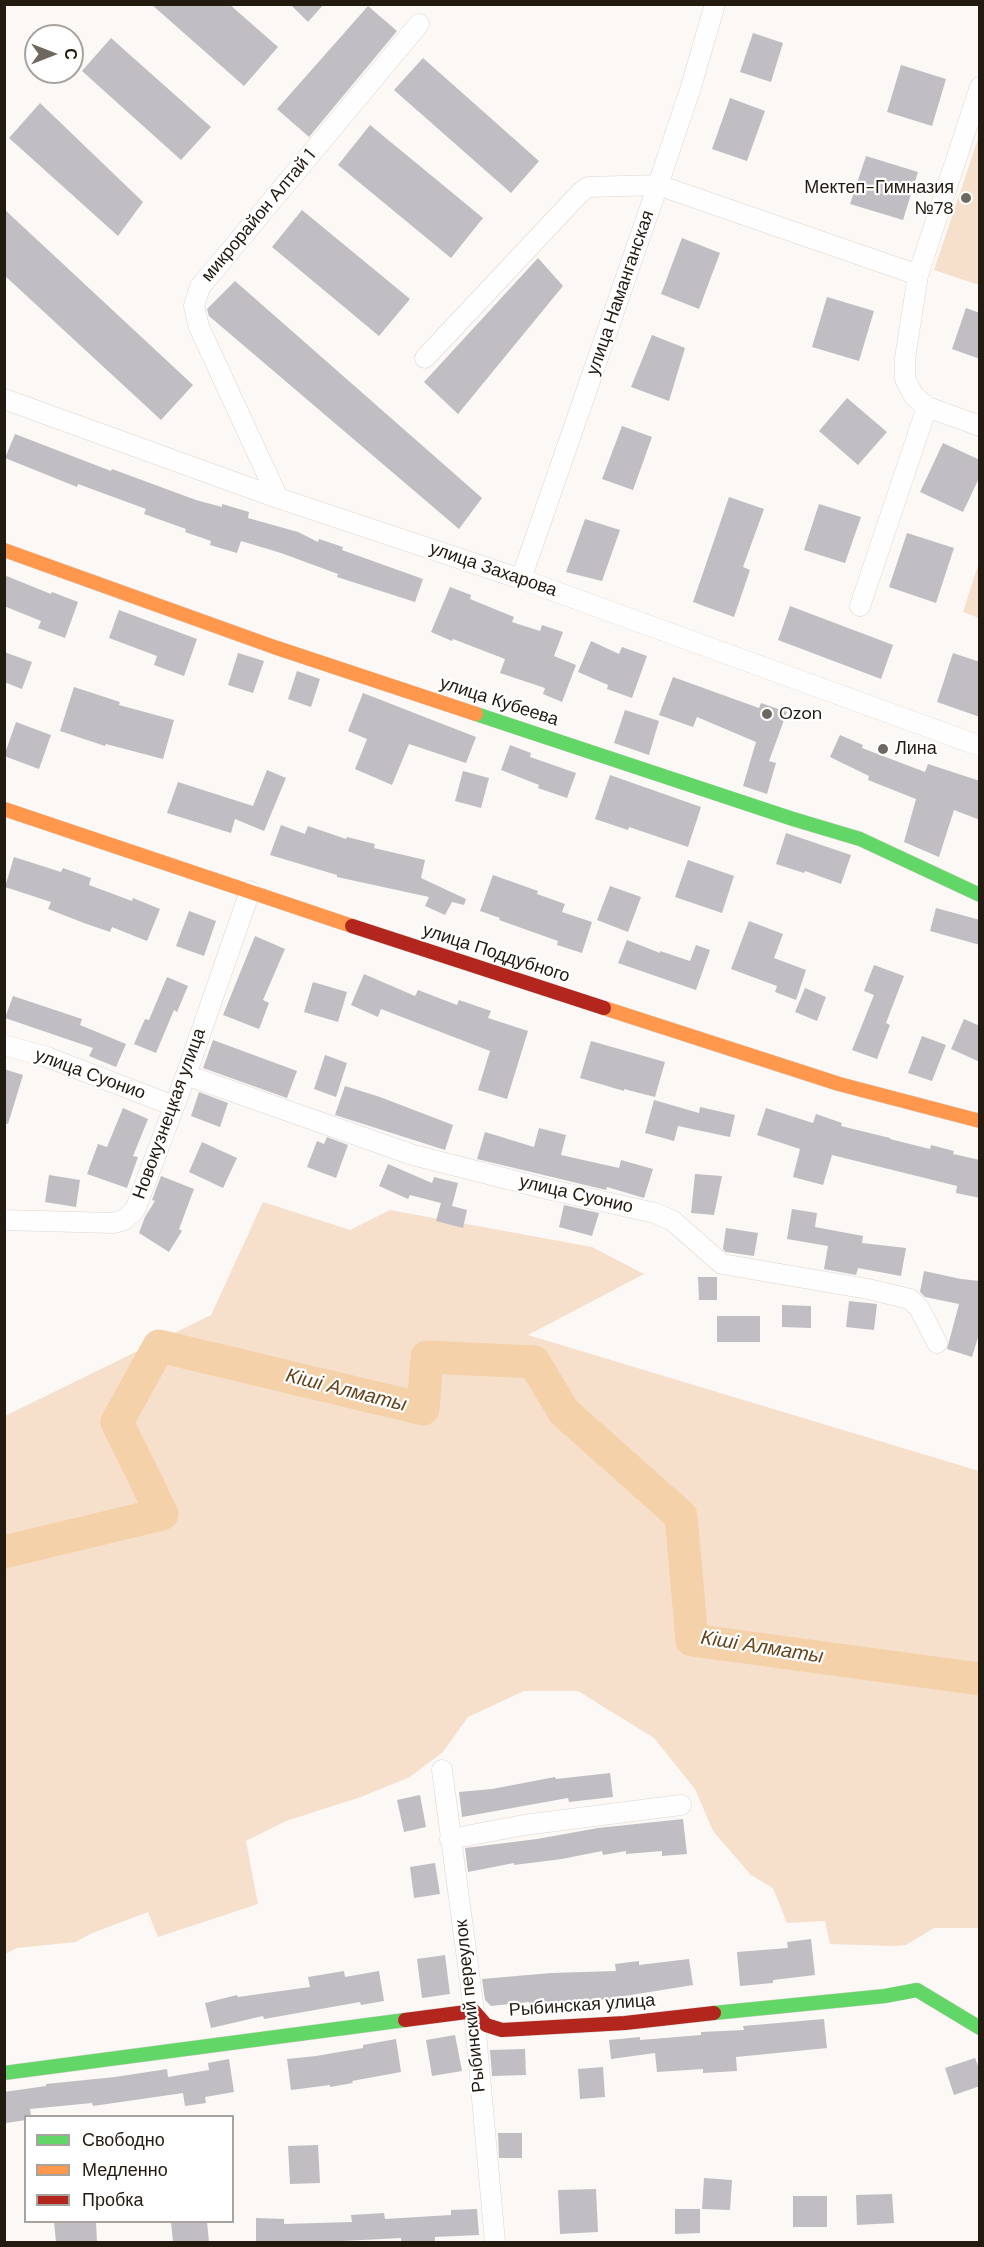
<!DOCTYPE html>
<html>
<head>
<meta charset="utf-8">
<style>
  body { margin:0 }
  #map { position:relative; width:984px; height:2247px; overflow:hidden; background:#fbf8f6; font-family:"DM Sans",sans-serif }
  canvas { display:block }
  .frame { position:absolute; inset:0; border:6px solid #231a10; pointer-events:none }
  .legend { position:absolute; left:24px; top:2115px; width:210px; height:108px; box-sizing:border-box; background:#fff; border:2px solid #a7a39f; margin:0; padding:8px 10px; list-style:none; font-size:18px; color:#231a10 }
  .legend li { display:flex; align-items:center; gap:12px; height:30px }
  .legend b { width:30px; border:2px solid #a7a39f }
  .north { position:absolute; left:24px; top:24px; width:60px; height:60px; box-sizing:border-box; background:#fff; border:2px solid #a7a39f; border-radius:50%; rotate:90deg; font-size:16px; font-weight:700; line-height:24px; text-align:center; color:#231a10 }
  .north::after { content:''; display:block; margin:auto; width:21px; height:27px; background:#6f6860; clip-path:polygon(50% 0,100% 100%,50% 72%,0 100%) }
</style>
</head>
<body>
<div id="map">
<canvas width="984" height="2247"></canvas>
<div class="frame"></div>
<ul class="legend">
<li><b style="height:8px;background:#63d668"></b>Свободно</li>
<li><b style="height:8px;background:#ff974d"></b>Медленно</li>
<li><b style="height:8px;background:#b3261e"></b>Пробка</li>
</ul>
<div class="north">С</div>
</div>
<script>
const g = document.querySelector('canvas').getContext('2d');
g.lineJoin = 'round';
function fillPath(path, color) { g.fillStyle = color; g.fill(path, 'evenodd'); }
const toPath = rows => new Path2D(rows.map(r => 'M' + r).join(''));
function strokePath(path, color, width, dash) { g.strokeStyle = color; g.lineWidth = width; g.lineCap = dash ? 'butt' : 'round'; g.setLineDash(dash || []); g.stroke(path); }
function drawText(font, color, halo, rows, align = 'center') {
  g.font = font + ' "DM Sans",sans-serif'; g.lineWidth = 4.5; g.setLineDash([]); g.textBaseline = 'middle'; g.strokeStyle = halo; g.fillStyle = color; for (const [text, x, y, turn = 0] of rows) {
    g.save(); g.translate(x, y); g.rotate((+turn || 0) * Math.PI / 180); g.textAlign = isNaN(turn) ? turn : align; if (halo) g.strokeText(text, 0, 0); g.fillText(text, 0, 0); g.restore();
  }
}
fillPath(toPath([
  [979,136,980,284,979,285,934,270],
  [979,562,979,618,963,612],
  [263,1202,350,1230,390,1210,592,1247,644,1274,528,1335,979,1471,979,1928,934,1928,906,1945,892,1946,830,1944,825,1921,787,1923,773,1888,751,1875,713,1831,695,1789,654,1738,578,1691,524,1691,468,1717,443,1752,410,1777,361,1797,286,1821,246,1841,258,1904,158,1937,148,1912,90,1934,76,1942,17,1948,5,1954,5,1416,211,1315]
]), '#f6e0cb');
strokePath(toPath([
  [4,1552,162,1514,117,1422,159,1346,423,1409,427,1357,534,1362,564,1412,681,1516,692,1640,980,1679]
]), '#f5d1a9', 33);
fillPath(toPath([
  [151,4,229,4,278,47,244,86],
  [290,4,324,4,308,22],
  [368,6,397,31,309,137,277,109],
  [753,33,783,43,771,82,740,72],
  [111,38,211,127,181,160,82,71],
  [423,58,539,161,511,193,394,90],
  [901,65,946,79,932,126,887,112],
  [730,98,765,111,747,161,712,149],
  [40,103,143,202,118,236,9,138],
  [370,125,483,218,451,258,338,165],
  [866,156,918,172,903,220,850,204],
  [4,209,193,385,161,420,4,275],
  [302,210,410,299,379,336,272,247],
  [682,238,720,253,699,309,661,294],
  [538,258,563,286,458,414,424,382],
  [235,281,482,498,459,529,209,316,207,309],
  [827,297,874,311,859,361,812,347],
  [966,308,980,313,980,359,952,349],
  [652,335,685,348,669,401,631,387],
  [847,398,887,432,858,465,819,431],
  [622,426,652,437,633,490,602,479],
  [15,434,111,471,112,469,196,500,222,507,222,504,249,512,248,518,298,532,318,542,319,539,343,547,342,550,423,579,415,602,337,577,338,574,281,553,241,541,237,553,210,545,211,541,185,532,186,529,144,514,146,509,78,484,77,487,5,458],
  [943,443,980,460,980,476,963,512,920,492],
  [729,497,764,509,743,567,750,570,734,617,693,602],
  [819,504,861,517,845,563,804,550],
  [585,519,620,530,602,581,566,572],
  [907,533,954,548,936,603,889,587],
  [4,575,51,594,52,592,78,602,65,638,38,628,41,621,4,606],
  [450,587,471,595,470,599,514,617,512,622,540,631,542,625,563,632,554,656,576,665,562,702,543,694,545,688,500,673,505,659,453,639,452,641,431,632],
  [790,606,893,645,881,679,778,640],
  [119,610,197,639,184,676,154,665,157,656,109,638],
  [591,641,619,654,622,647,647,656,632,698,607,689,608,685,578,672],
  [4,652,32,662,22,689,4,682],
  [238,653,264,661,253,693,228,685],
  [953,653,980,662,980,717,937,702],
  [297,671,320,679,311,707,288,699],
  [673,677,759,708,761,703,787,712,769,761,776,763,767,794,743,786,756,742,697,717,693,727,659,715],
  [74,687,120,702,119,705,174,720,163,759,106,744,105,746,60,731],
  [363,693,476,737,466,763,409,744,392,785,355,769,367,739,348,731],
  [625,710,659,721,649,755,614,743],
  [16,722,51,735,39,769,4,756],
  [840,735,863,745,862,748,925,772,928,764,980,781,980,820,954,810,939,857,904,842,916,799,868,780,869,776,830,757],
  [510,745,531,753,530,757,576,773,567,798,538,788,539,785,501,770],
  [267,770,286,778,264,831,235,819,231,833,167,813,178,782,253,806],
  [463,771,489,778,481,808,455,801],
  [610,775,701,807,688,847,629,827,628,830,595,819],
  [281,825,305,834,308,826,346,839,347,837,375,844,374,848,425,860,421,878,466,899,464,905,452,902,445,915,425,906,429,897,337,877,337,875,270,855],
  [786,833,851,855,841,884,805,871,804,873,776,864],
  [14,857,61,872,63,868,91,878,89,885,132,901,133,898,160,909,147,941,112,927,110,932,84,923,48,909,51,902,5,887],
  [688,860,734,876,722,913,675,897],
  [493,875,538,891,537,894,565,904,562,912,592,922,582,953,557,945,558,941,499,920,500,918,480,911],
  [610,886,641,897,628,932,597,920],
  [936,908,980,920,980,945,930,931],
  [189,911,216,921,204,956,176,946],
  [749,921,783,934,774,958,806,970,796,1000,775,992,777,986,731,969],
  [255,936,285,949,263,1000,269,1003,259,1029,223,1015],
  [627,940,660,953,660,951,690,961,696,945,710,950,696,990,618,963],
  [874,965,904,976,886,1023,890,1025,877,1059,852,1050,874,995,864,991],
  [364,974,415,996,418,990,457,1005,459,1000,491,1011,488,1018,528,1031,507,1099,478,1090,490,1051,381,1009,378,1017,351,1005],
  [167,977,188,986,177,1012,174,1010,156,1053,134,1044,145,1019,149,1020],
  [313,982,347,992,338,1022,304,1012],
  [805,988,826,997,817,1021,795,1012],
  [13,996,82,1019,80,1025,126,1044,116,1067,89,1056,93,1048,5,1018],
  [964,1019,980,1026,980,1062,951,1049],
  [922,1036,946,1045,932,1081,908,1073],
  [213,1040,297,1071,287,1098,203,1068],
  [591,1041,665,1062,655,1097,624,1089,624,1091,580,1078],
  [325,1055,347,1063,336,1097,314,1089],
  [4,1069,23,1075,8,1124,4,1123],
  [345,1086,380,1097,453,1125,445,1150,335,1115],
  [199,1092,228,1103,220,1127,191,1116],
  [654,1100,699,1113,700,1107,735,1115,730,1137,678,1126,674,1141,645,1133],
  [123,1108,148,1119,133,1156,138,1157,127,1188,87,1174,98,1144,107,1147],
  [766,1108,813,1123,816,1114,842,1123,841,1126,890,1138,890,1139,930,1149,931,1145,954,1151,953,1154,980,1160,980,1198,956,1193,957,1186,832,1155,823,1185,793,1177,800,1149,757,1135],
  [539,1128,566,1135,561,1155,619,1168,621,1160,653,1169,644,1198,607,1187,606,1190,477,1159,485,1132,534,1147],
  [327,1137,348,1145,336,1178,307,1167,317,1141,324,1144],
  [202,1142,237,1158,223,1188,189,1172],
  [388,1164,432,1183,434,1177,458,1183,452,1206,467,1210,463,1228,436,1221,441,1203,410,1195,408,1199,379,1186],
  [695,1174,722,1176,714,1215,691,1213],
  [49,1175,80,1180,76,1207,45,1202],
  [161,1176,194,1189,179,1229,182,1231,169,1252,139,1233,145,1217,155,1201,152,1200],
  [564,1205,599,1213,592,1236,559,1227],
  [792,1209,817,1213,815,1227,863,1236,862,1243,906,1248,901,1276,858,1268,856,1275,824,1269,828,1246,787,1239],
  [726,1228,758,1233,754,1256,726,1252,723,1249],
  [924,1271,961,1279,980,1281,980,1331,972,1357,947,1349,959,1304,925,1297,920,1292],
  [698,1277,717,1277,717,1300,699,1300],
  [849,1301,877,1304,874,1330,846,1327],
  [782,1305,811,1306,811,1328,782,1327],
  [717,1316,760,1316,760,1342,717,1342],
  [610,1773,613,1797,569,1802,568,1798,462,1817,459,1792,492,1789,555,1777,556,1779],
  [420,1795,426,1827,404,1832,397,1800],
  [683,1819,687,1854,662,1856,662,1851,626,1854,626,1851,603,1855,602,1851,562,1859,514,1865,514,1863,468,1872,465,1848,537,1839,598,1828],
  [435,1863,440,1894,414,1898,410,1867],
  [811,1939,815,1975,773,1980,773,1983,740,1986,737,1952,788,1948,787,1942],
  [445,1955,450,1994,422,1998,417,1959],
  [689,1959,693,1985,600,2000,529,2006,529,2002,491,2006,485,2000,482,1979,551,1973,616,1971,615,1964,639,1961,639,1965],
  [344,1971,345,1977,379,1971,384,2001,361,2005,360,2002,264,2019,263,2016,211,2028,205,2003,237,1995,238,1997,310,1987,308,1977],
  [824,2019,827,2048,736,2057,737,2071,703,2073,703,2069,657,2072,655,2053,611,2059,609,2040,640,2037,640,2040,701,2035,701,2032,744,2030,743,2026],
  [455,2035,462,2071,432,2076,426,2040],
  [396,2039,401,2072,352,2081,353,2083,330,2087,330,2085,291,2090,287,2059,316,2056,363,2048,363,2045],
  [525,2049,526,2075,492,2076,490,2050],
  [975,2058,980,2071,980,2086,954,2095,945,2068],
  [229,2059,234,2092,205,2097,206,2103,185,2106,183,2093,93,2106,92,2103,30,2109,31,2116,26,2116,26,2120,6,2123,4,2092,46,2086,46,2084,115,2077,167,2069,168,2077,209,2070,208,2063],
  [603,2067,605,2097,580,2099,578,2069],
  [498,2133,522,2133,522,2158,499,2158],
  [318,2145,320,2183,290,2184,288,2146],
  [704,2178,732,2180,730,2210,702,2209],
  [596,2189,598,2232,560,2234,558,2190],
  [892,2194,894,2223,857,2225,856,2195],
  [793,2196,827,2196,827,2227,793,2227],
  [477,2209,479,2235,435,2237,435,2241,407,2242,401,2242,401,2238,325,2242,256,2242,256,2218,284,2219,284,2224,352,2222,351,2215,384,2213,385,2219,451,2215,451,2210],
  [675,2209,700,2209,700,2233,675,2234],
  [54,2222,96,2222,97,2242,56,2242],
  [171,2222,207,2222,209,2242,173,2242]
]), '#c0bec3');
const street = toPath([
  [980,87,918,275,905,358,905,379,914,396,927,407,980,426],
  [425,358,580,193,588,187,658,185,918,275],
  [4,399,278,498,521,579,980,746],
  [278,498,199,327,194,306,200,287,419,24],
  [521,579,658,185,691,87,715,4],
  [860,606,927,407],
  [4,1045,47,1057,174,1106],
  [186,1075,413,1155,547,1189,655,1213,673,1221,722,1264,868,1289,910,1299,919,1308,937,1343],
  [4,1220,113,1223,124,1220,135,1210,186,1075,250,891],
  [442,1770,474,2011,495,2242],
  [450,1839,524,1825,681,1805]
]);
const fast = toPath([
  [476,714,793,819,860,839,980,895],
  [714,2013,885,1996,917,1990,980,2028],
  [4,2073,405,2020]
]);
const slow = toPath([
  [4,550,274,647,476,714],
  [4,809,352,926],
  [604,1008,839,1084,980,1121]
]);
const jam = toPath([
  [352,926,604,1008],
  [405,2020,474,2011,486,2025,502,2030,625,2023,714,2013]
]);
strokePath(street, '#dcd6d0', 21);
strokePath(fast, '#dcd6d0', 15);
strokePath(slow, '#dcd6d0', 15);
strokePath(jam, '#dcd6d0', 15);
strokePath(street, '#fefefe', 20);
strokePath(fast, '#63d668', 14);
strokePath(slow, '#ff974d', 14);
strokePath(jam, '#b3261e', 14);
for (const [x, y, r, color] of [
  [966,198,6,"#6f6860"],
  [767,714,6,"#6f6860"],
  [883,749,6,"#6f6860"]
]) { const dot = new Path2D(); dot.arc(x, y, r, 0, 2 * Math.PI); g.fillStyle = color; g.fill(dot); strokePath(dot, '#fff', 2); }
drawText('18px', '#231a10', '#fff', [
  ["Мектеп-Гимназия",954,188,"right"],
  ["№78",954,209,"right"],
  ["Ozon",779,714],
  ["Лина",895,749]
], 'left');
drawText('18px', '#231a10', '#fff', [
  ["микрорайон Алтай 1",259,216,-50],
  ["улица Наманганская",621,293,-71],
  ["улица Захарова",493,570,19],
  ["улица Кубеева",499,702,18],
  ["улица Поддубного",496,954,18],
  ["улица Суонио",90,1075,20],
  ["Новокузнецкая улица",170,1114,-70],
  ["улица Суонио",576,1195,13],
  ["Рыбинский переулок",471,2006,-96],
  ["Рыбинская улица",582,2006,-4]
]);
drawText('italic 20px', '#67441a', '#fff', [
  ["Кіші Алматы",346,1391,14],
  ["Кіші Алматы",762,1648,9]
]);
</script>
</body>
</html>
